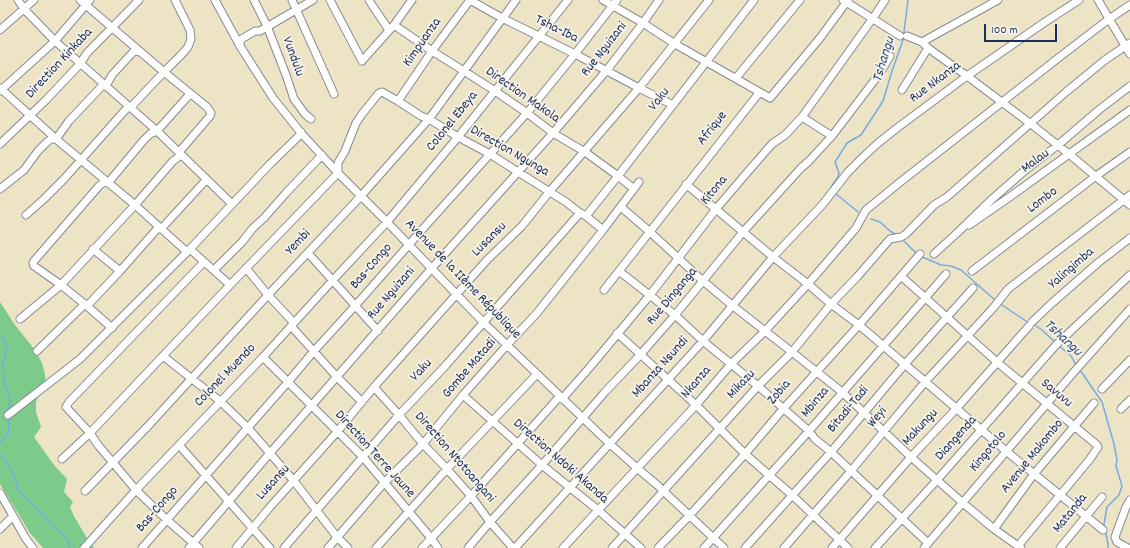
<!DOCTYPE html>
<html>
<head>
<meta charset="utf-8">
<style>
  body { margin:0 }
  #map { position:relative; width:1130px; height:548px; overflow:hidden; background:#ede4c6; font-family:Dekko,sans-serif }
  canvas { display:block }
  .scale { position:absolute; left:984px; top:24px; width:73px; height:18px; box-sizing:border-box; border:2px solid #1b2f5e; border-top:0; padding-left:5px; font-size:12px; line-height:14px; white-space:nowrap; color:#1b2f5e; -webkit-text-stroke:3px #f7f3e8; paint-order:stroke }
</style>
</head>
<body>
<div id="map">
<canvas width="1130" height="548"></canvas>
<div class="scale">100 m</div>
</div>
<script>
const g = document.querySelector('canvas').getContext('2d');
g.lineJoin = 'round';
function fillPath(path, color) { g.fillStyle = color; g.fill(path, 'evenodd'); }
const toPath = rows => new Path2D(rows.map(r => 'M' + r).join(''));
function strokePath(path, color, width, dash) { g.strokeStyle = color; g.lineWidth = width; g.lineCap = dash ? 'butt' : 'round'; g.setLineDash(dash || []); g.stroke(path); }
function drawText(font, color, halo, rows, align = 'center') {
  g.font = font + ' Dekko,sans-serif'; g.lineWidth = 3.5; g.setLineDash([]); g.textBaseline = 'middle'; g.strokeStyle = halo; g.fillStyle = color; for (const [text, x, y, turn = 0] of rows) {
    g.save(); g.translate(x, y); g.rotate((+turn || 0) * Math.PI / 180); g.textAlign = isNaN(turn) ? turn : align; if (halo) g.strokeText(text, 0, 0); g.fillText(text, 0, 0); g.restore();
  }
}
fillPath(toPath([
  [0,302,15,325,35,350,42,363,45,374,46,385,39,392,36,403,36,412,41,427,34,437,54,465,67,479,64,492,73,502,70,507,74,516,88,540,94,548,43,548,30,533,0,484]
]), '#7ccb8b');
strokePath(toPath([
  [832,189,831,187,838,177,839,173,835,162,847,143,861,135,883,101,892,71,903,40,908,0],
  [835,193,858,212],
  [871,219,880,222,890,231,897,235],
  [903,240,917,254],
  [920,256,941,265,951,266,961,270,996,301],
  [999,303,1029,323],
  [1033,324,1042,330,1055,342],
  [0,335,4,339,7,350,3,364,4,382,10,400,8,412],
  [1059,346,1071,356,1076,365],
  [1080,370,1102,402,1114,444,1117,460,1116,466,1122,486,1119,495,1107,507,1104,524,1108,544,1108,548],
  [0,443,9,432,8,417],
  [0,455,5,459,14,475,18,490,47,520,67,539,70,548]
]), '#76ace4', 1.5);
const minor = toPath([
  [18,0,24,9,55,41,157,131,232,204],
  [80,0,164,72,207,107,211,113,210,116,180,151,181,155,173,161,135,205,61,285,87,306,112,328],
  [215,0,240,46,273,98,302,134,338,173,387,222,484,323,610,444,637,468,656,484,724,548],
  [254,0,267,26,286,75,294,99,305,114,311,119],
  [292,0,334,94],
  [330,0,362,61,394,25,412,0],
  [369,0,372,5,389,30],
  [603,0,643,23,675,44,770,98,820,38,848,0],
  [843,0,900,36],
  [1098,0,1130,54],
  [394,25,432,51,464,71,495,91,527,113,553,133,585,152,618,176,634,189],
  [0,30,34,0],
  [907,36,922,42,928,48,967,76,1031,124,1069,154,1130,205],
  [922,42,998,0],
  [240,46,240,40,255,31,260,31,313,0],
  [736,78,800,0],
  [0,88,56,139,135,205,187,252],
  [902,90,928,48],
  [0,91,55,41,90,0],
  [398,101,432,51,470,0,502,18,575,54,639,88,673,105],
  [802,117,832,136],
  [0,144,46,100,80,64,87,53,139,0],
  [686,184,773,257,808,284,831,304,859,325,1006,451,1103,530],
  [0,189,24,170,38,151,47,142,51,139,56,139,69,121,102,86,106,86,112,75,134,51,140,52],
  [621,207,650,232,703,281,733,306,792,352,842,392,911,457,963,503,994,529,1021,548],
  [26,215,44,199,64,179,127,108,130,108,164,72,182,54,188,47,191,39,190,30,175,0],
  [586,216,618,176,754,0],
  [969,225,1011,196,1130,110],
  [93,249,120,271],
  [190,249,230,285],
  [308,253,378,331],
  [934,254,956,234,990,201,1023,172,1058,145,1100,109,1130,86],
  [246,268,268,295,294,323],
  [214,270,242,242,253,228,264,218,286,193,322,155],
  [619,271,675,315,703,341,758,386,809,431,815,439,831,452,928,543],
  [972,271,1096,176,1130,152],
  [901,276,998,363,1097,445,1098,447,1090,459,1018,546],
  [604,290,759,93],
  [87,306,120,271,157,229,161,229,206,180],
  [20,319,61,285,34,266,33,263,34,261,99,186,104,182,108,183,143,141,150,134,157,131,190,94],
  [1032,322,1052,303,1099,262,1130,238],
  [291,326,337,377,362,402],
  [617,333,696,405,745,454,792,495,848,548],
  [37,351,85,304],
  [163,356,220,401,248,428,294,481,337,537,348,548],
  [263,357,363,457,431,538,438,548],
  [374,387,399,415,423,444,447,469,471,496,490,522,513,548],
  [1102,389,1130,360],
  [463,395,542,465,598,510,641,548],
  [562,399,590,367,650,295,716,209,745,175,772,144,785,135,802,117,873,18,885,0],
  [1121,409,1130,400],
  [8,415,80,359,190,249,270,164,301,134,301,132],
  [179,445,270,548],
  [62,459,90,433,230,285,338,173,338,163,345,151,356,123,362,114,379,93,382,92,398,101,421,116,429,119,458,137,490,154,518,172,566,202,580,213,586,216,603,230],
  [85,491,149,425,268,295,361,196,429,119,516,0],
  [0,493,26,539,33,548],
  [0,529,13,516],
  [994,529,1034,474,1094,403],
  [84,548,136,490,263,357,333,280,387,222,458,137,568,0],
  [142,548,288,382,314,351,355,306,428,223,527,113,575,54,617,0],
  [189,548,270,453,432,268,553,133,607,70,643,23,659,0],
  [199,548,167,520,136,490,98,445,90,433,66,407,69,402,204,262],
  [236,548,270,507,337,432,374,387,487,260,522,226,550,191,639,88,709,0],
  [284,548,399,415,446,365,580,213],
  [328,548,384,483,423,444,463,395,507,345,537,313,603,230,639,182],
  [376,548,447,469,537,374],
  [422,548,471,496,560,396],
  [468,548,490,522,542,465,605,392,640,355,675,315,743,232,801,168,809,161,832,136,874,81,883,68,890,56],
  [515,548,703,341,773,257,823,204,848,172,863,157,877,144,897,128,967,76,1045,22,1079,0],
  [563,548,696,405,731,364,765,331,808,284,856,228,866,210,899,183,1057,59,1109,19,1130,5],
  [612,548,758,386,792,352,831,304,857,277,890,239,901,237,906,234,934,205,947,197,1066,92,1105,60,1130,43],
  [658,548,690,515,745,454,783,409,859,325,920,254],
  [704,548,809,431,946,274],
  [745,548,831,452,905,364,973,288],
  [784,548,851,471,884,431,925,382,994,307,1008,289,1130,195],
  [832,548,911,457,956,409,1029,326],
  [875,548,937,480,1056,345,1130,275],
  [924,548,1073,373,1130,309],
  [1060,548,1102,497],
  [1128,548,1117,542,1115,537,1126,507,1130,500]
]);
strokePath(minor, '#848a92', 9);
strokePath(minor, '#fff', 7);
drawText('14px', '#1b2f5e', '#f7f3e8', [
  ["Tsha-Iba",556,30,26],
  ["Kimpuanza",423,43,-55],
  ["Rue Nguizani",605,50,-52],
  ["Vundulu",292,57,70],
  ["Direction Kinkaba",60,64,-47],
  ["Rue Nkanza",936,83,-37],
  ["Direction Makola",522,96,35],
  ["Vaku",660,100,-52],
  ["Colonel Ebeya",453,122,-51],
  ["Afrique",713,129,-52],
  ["Direction Ngunga",509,152,30],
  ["Malau",1036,162,-36],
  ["Kitona",715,191,-50],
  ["Lombo",1043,201,-37],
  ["Lusansu",490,240,-45],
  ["Yembi",299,243,-47],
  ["Bas-Congo",372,267,-49],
  ["Yalingimba",1072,269,-41],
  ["Avenue de la IIème République",462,280,46],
  ["Rue Nguizani",392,294,-49],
  ["Rue Dinganga",673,297,-50],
  ["Mbanza Nsundi",661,368,-48],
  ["Gombe Matadi",470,369,-49],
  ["Vaku",422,371,-47],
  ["Colonel Muendo",226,376,-46],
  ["Nkanza",697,383,-49],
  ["Mikazu",742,385,-47],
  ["Zobia",780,393,-49],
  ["Savuvu",1056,394,40],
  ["Mbinza",816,403,-50],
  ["Bitadi-Tadi",849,410,-50],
  ["Weyi",878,418,-50],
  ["Makungu",921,428,-47],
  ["Diangenda",957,439,-48],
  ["Kingotolo",989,452,-50],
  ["Direction Terre Jaune",374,455,48],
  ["Avenue Makombo",1033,457,-51],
  ["Direction Ntotoangani",454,458,49],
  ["Direction Ndoki Akanda",560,462,41],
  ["Lusansu",274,483,-48],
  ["Bas-Congo",158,510,-49],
  ["Matanda",1071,514,-51]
]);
drawText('italic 15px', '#365486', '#f7f3e8', [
  ["Tshangu",885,60,-73],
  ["Tshangu",1062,339,43]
]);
</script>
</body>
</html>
